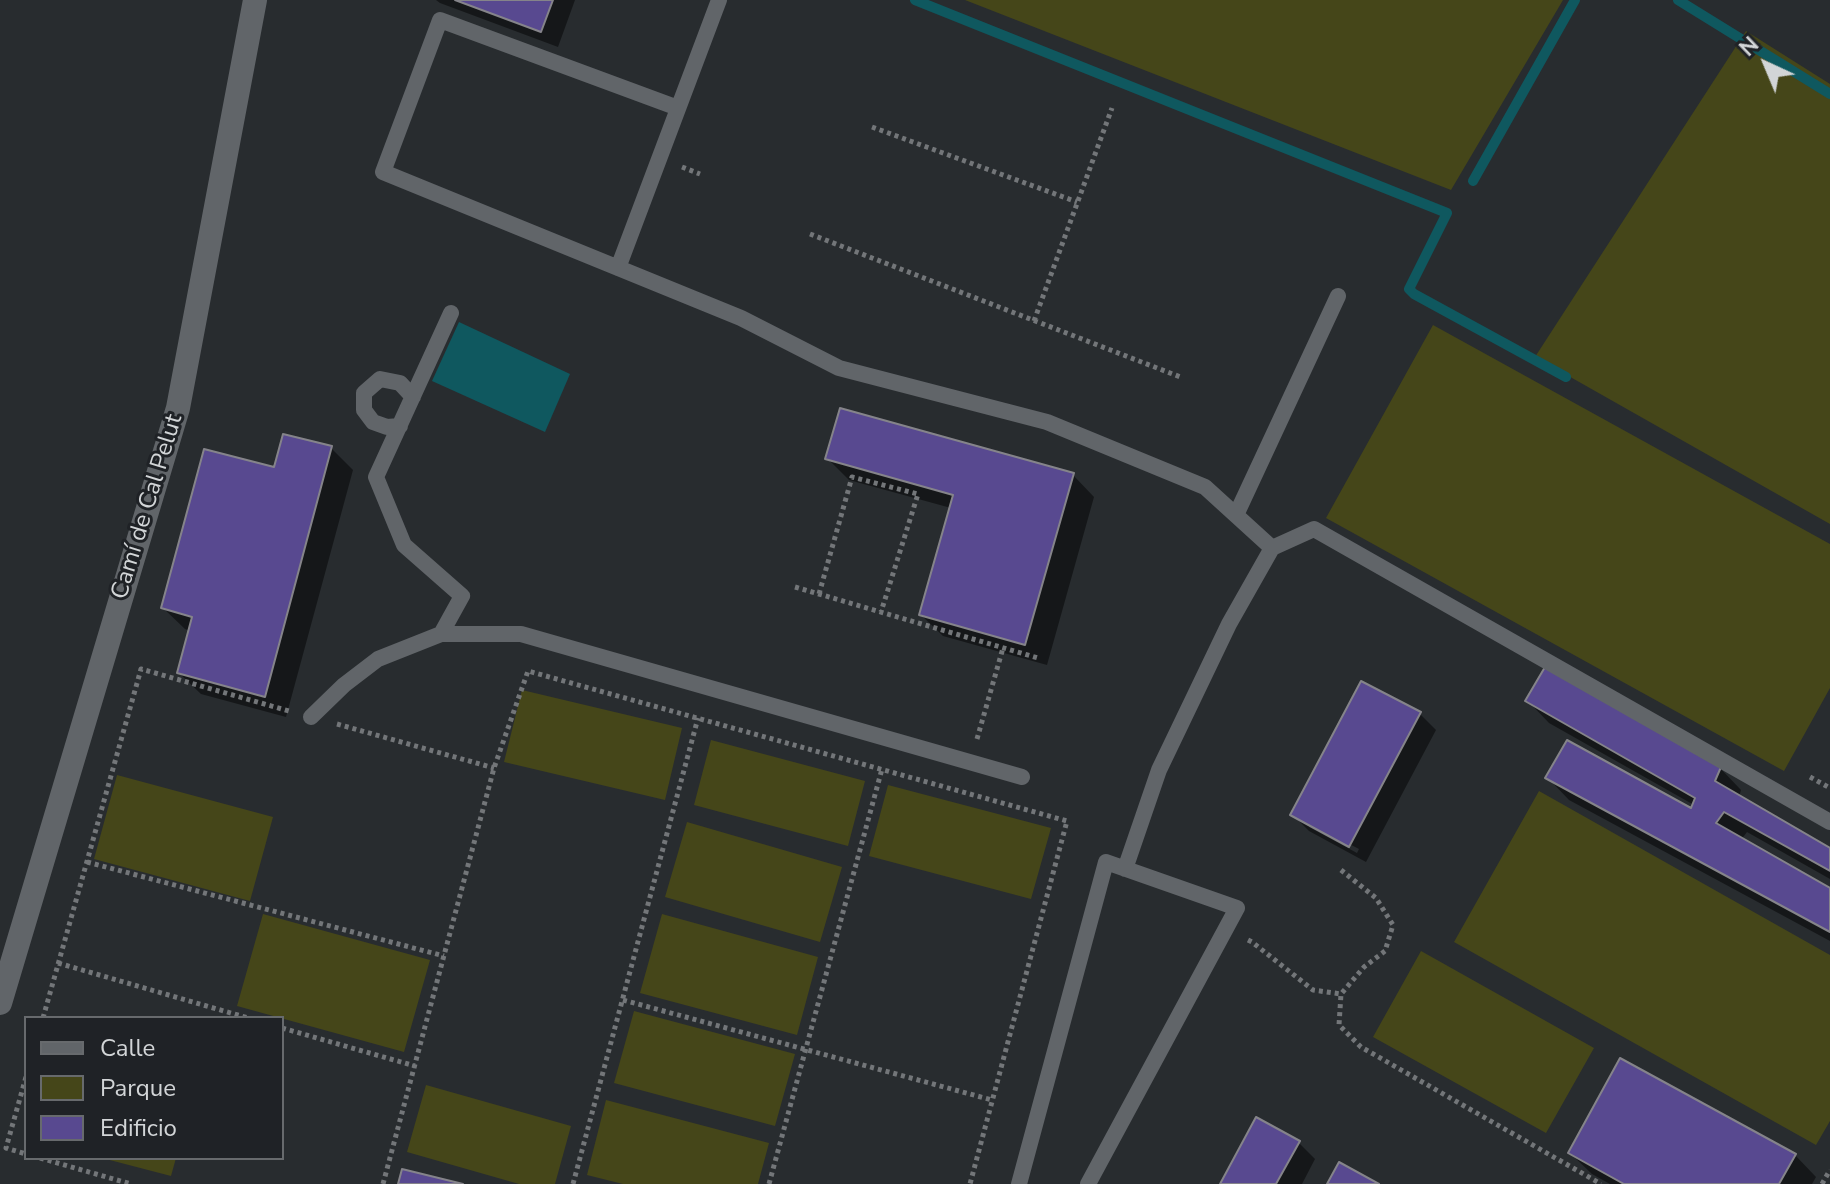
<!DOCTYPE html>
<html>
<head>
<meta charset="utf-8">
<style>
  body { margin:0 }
  #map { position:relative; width:1830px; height:1184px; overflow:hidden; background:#282c2f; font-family:"Nunito Sans",sans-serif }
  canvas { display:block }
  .legend { position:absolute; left:24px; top:1016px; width:260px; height:144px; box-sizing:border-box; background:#1f2226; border:2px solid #676a6d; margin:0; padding:10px 14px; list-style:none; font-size:24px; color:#d2d5d7 }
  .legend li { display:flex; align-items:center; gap:16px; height:40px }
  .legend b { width:40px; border:2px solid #676a6d }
  .north { position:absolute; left:1726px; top:24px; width:80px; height:80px; -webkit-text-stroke:6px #1f2226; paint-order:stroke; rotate:316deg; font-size:22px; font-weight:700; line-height:32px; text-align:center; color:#d2d5d7 }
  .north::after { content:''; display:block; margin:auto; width:28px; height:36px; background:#d2d5d7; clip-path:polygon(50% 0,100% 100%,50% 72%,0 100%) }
</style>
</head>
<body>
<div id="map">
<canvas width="1830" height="1184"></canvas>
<ul class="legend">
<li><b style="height:10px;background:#616569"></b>Calle</li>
<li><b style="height:22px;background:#454619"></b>Parque</li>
<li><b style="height:22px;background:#584990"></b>Edificio</li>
</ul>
<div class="north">N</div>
</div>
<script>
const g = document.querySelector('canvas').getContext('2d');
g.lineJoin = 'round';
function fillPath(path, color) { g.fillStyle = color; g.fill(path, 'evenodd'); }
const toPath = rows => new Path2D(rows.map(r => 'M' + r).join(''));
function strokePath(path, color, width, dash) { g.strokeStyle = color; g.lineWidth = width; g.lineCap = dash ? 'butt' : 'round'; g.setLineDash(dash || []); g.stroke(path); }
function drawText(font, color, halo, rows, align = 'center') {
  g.font = font + ' "Nunito Sans",sans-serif'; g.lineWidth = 6; g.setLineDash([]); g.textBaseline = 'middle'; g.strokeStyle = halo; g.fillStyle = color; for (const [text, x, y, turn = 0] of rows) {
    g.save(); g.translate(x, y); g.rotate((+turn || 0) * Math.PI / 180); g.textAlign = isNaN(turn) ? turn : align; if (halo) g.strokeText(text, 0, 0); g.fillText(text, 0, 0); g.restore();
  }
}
fillPath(toPath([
  [965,0,1563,0,1451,190],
  [1746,31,1830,84,1830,524,1535,357],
  [1433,325,1830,544,1830,688,1784,771,1326,518],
  [522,690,682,728,665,800,504,762],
  [711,740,865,781,848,846,694,805],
  [117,775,273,817,250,901,94,859],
  [888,785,1051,828,1031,899,869,856],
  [1539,791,1830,955,1830,1121,1816,1145,1454,942],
  [687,822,842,867,820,942,665,897],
  [263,914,430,960,404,1052,237,1006],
  [662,914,818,957,797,1035,640,993],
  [1421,951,1594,1048,1546,1133,1373,1037],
  [634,1011,795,1054,775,1126,614,1083],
  [426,1085,571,1126,555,1184,519,1184,407,1152],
  [606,1100,769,1143,758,1184,623,1184,587,1175],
  [102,1158,176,1158,171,1176]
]), '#454619');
fillPath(toPath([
  [459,322,570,374,545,432,432,381]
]), '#0f585f');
fillPath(toPath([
  [436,0,575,0,558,47,440,3],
  [331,448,353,470,286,717,201,694,179,673,190,631,185,629,163,608,275,470],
  [827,458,1073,475,1094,497,1047,665,943,636,921,615,951,508,849,480],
  [1528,701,1720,768,1741,790,1739,797,1830,850,1830,879,1747,832,1741,840,1830,891,1830,941,1569,800,1548,778,1692,811,1694,805,1549,723],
  [1420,714,1436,730,1366,862,1309,831,1292,814],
  [1309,823,1359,849,1357,853,1309,827],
  [1299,1143,1315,1159,1302,1184,1222,1184],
  [1570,1153,1795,1155,1816,1177,1812,1184,1610,1184,1592,1174]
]), '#0007');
strokePath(toPath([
  [915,0,1447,213,1409,289,1414,294,1566,377],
  [1678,0,1830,94],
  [1473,181,1575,0]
]), '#0f585f', 10);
const building = toPath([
  [455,0,553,0,541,32,455,0],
  [840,408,1074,473,1025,645,919,615,953,495,825,459,840,408],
  [283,434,332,446,265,697,177,673,192,617,161,608,204,449,274,467,283,434],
  [1545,667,1721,767,1715,781,1830,848,1830,871,1724,812,1716,823,1830,888,1830,932,1545,778,1567,740,1691,808,1695,798,1525,701,1545,667],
  [1361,681,1421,712,1349,847,1290,815,1361,681],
  [1620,1058,1796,1154,1779,1184,1624,1184,1568,1153,1620,1058],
  [1256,1117,1300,1141,1276,1184,1220,1184,1256,1117],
  [1339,1162,1379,1184,1327,1184,1339,1162],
  [402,1169,463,1184,398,1184,402,1169]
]);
fillPath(building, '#584990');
strokePath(building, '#85848a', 2);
strokePath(toPath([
  [872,127,1077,202],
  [682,167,700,174],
  [810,234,1183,378],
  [1034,321,1112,108],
  [795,587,1038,658],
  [819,594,852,477,918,494,881,612],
  [337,724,494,768],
  [977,739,1003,648],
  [1810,777,1830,788],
  [87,862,444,956],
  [1341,870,1376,898,1393,925,1385,951,1364,967,1341,994,1339,1025,1361,1047,1601,1184],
  [1248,940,1252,942,1313,990,1341,994],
  [58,963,248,1018],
  [623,1000,992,1100],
  [43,1018,141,669,289,711],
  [282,1028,415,1066],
  [26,1077,6,1148,26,1154],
  [40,1158,131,1184],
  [383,1184,494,768,528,671,1067,821,970,1184],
  [573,1184,698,718],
  [769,1184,882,769],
  [1822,1184,1830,1170]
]), '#737679', 5, [4, 4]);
strokePath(toPath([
  [678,108,440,20,383,172,741,318,839,368,1047,422,1205,487,1272,548],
  [618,268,719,0],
  [400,426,387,427,373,422,364,410,364,393,380,379,400,383,413,397],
  [1236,515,1338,296],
  [441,634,462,596,404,545,376,477,451,313],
  [311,717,344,685,378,659,441,634,521,634,1022,777],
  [1125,869,1159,770,1229,624,1272,548,1314,529,1830,822],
  [1019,1184,1106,862,1237,908,1088,1184]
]), '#616569', 16);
strokePath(toPath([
  [0,1003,178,408,255,0]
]), '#616569', 24);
drawText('24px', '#d2d5d7', '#1f2226', [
  ["Camí de Cal Pelut",148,507,-73]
]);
</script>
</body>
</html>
